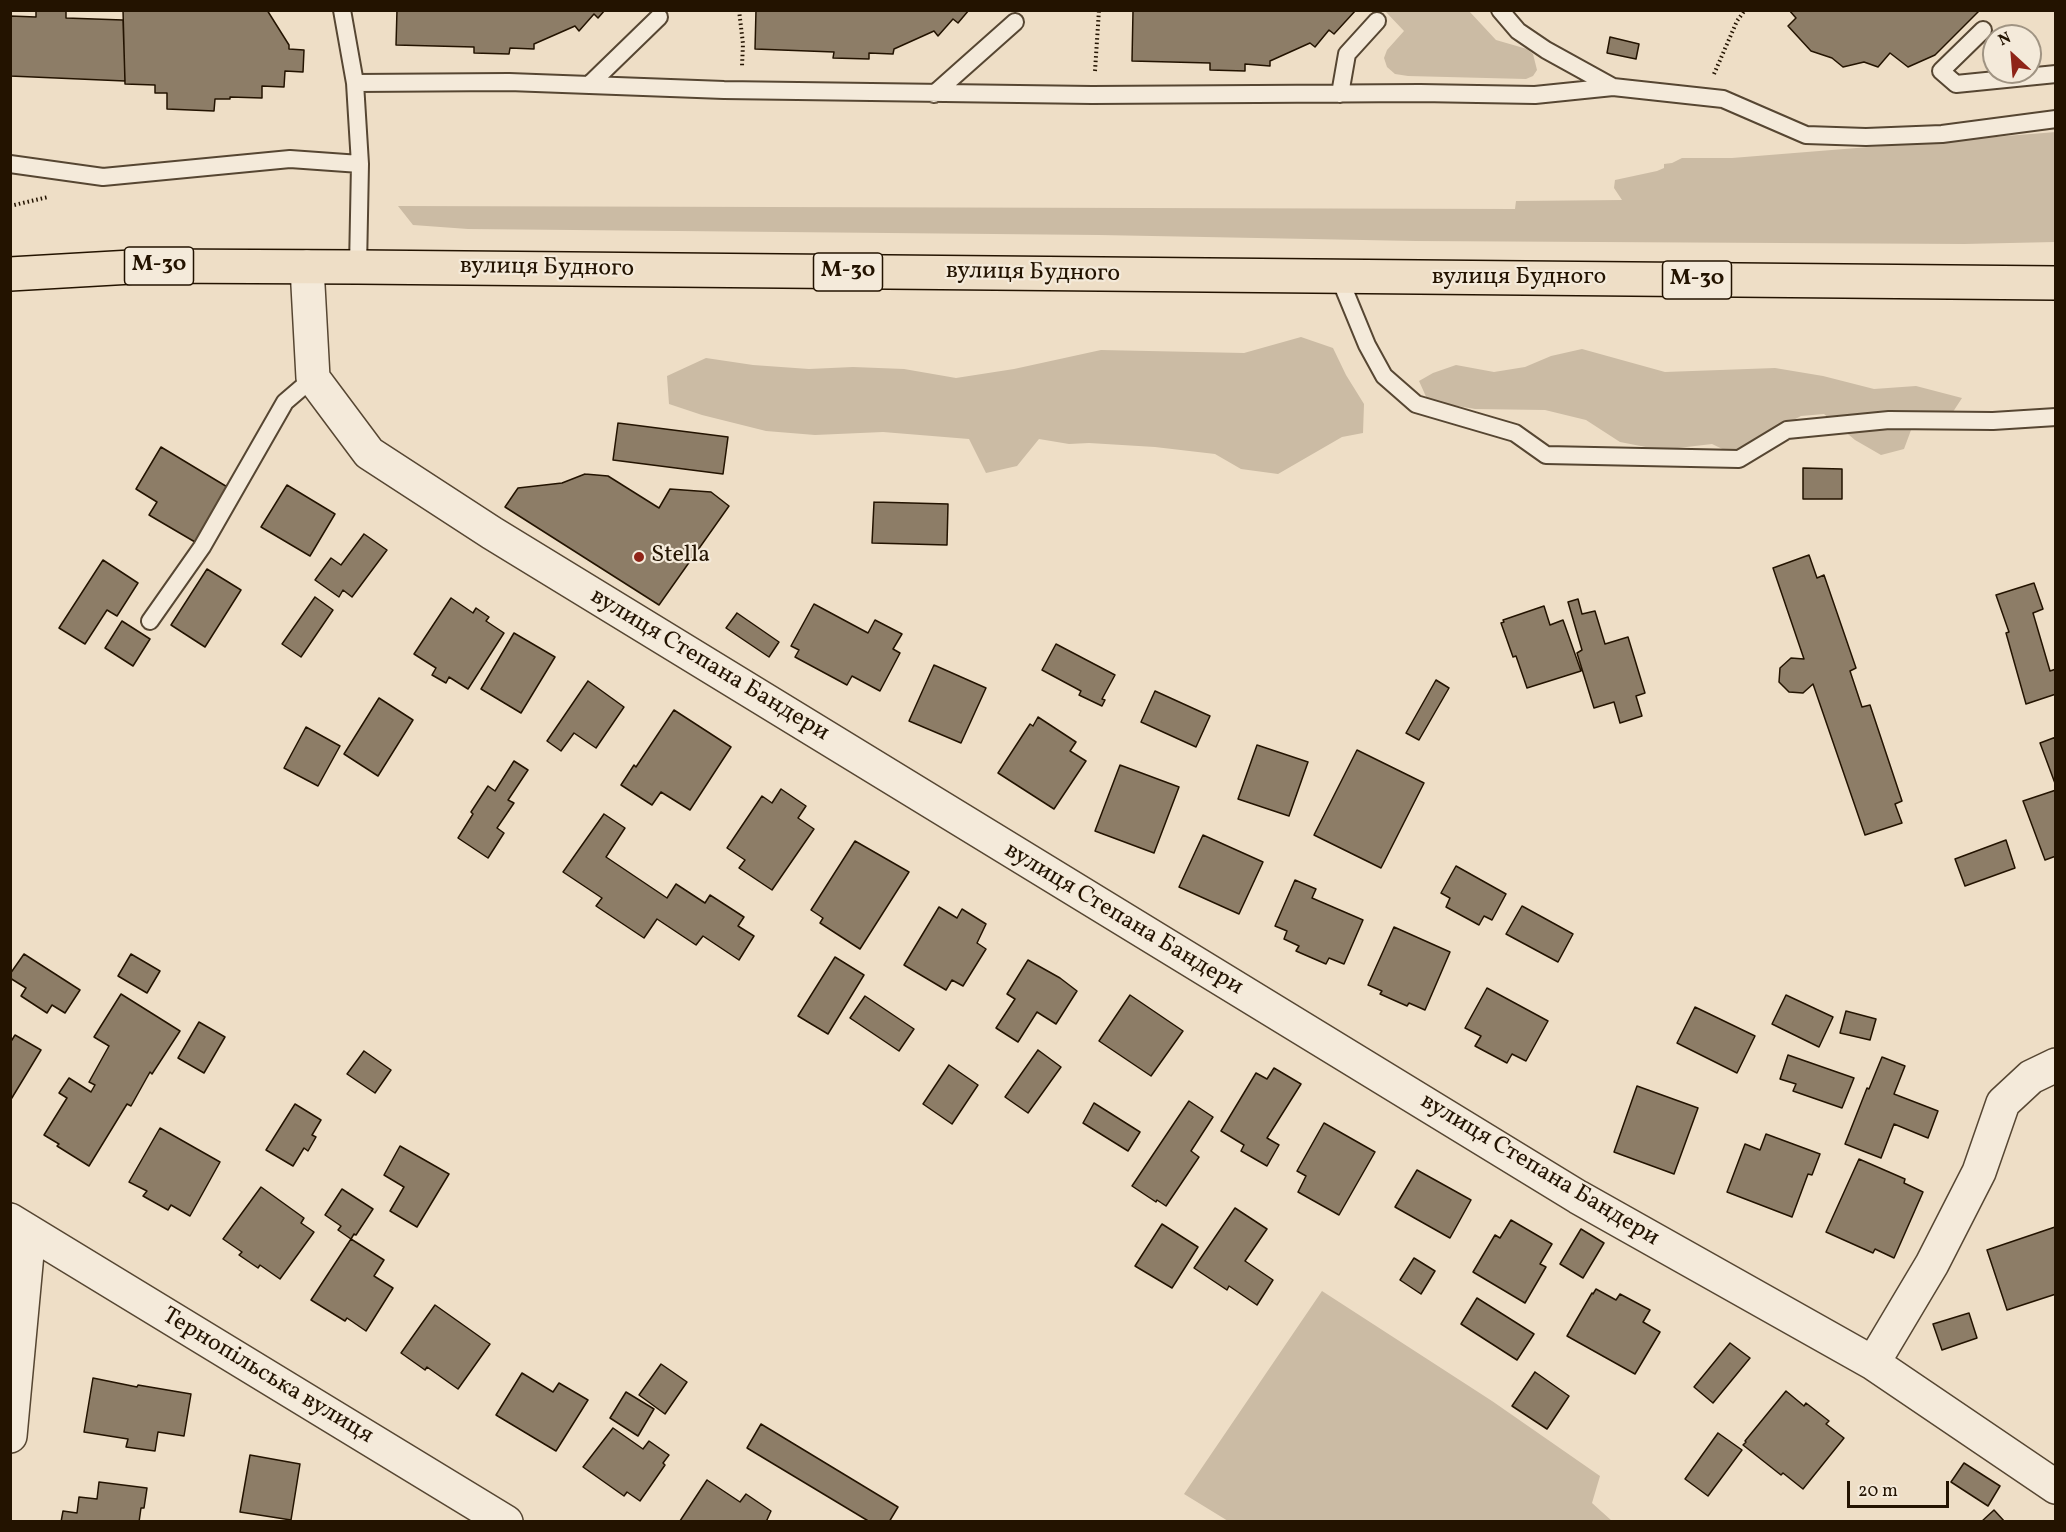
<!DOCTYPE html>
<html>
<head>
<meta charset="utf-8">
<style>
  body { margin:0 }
  #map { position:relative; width:2066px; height:1532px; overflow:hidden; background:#eedec6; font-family:Vollkorn,serif }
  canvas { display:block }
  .frame { position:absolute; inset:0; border:12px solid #231300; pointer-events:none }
  .north { position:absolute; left:1982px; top:24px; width:60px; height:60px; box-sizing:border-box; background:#f4eada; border:2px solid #a09483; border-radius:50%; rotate:334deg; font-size:16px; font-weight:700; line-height:24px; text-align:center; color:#231300 }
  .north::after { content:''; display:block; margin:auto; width:21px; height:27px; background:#8f2418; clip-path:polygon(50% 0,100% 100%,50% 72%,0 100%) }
  .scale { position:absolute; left:1847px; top:1481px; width:102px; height:27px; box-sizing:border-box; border:3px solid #231300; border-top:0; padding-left:8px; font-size:18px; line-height:21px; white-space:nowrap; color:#231300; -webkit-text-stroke:4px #f4eada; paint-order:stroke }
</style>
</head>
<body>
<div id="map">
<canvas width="2066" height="1532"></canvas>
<div class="frame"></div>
<div class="north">N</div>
<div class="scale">20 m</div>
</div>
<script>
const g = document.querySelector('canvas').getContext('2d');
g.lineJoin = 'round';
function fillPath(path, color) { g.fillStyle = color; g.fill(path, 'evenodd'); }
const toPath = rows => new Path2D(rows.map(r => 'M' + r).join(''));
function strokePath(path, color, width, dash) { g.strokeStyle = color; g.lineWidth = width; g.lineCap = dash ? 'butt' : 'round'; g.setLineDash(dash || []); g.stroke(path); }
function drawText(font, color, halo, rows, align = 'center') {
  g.font = font + ' Vollkorn,serif'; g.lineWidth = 4.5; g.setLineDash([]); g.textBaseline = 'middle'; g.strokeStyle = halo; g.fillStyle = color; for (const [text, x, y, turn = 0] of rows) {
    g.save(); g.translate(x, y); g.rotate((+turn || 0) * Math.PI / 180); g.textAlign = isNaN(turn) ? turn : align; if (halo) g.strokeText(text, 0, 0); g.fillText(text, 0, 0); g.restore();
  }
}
fillPath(toPath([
  [1385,11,1469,11,1496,40,1527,49,1533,54,1537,70,1533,76,1526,79,1408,76,1395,74,1387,67,1384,58,1387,50,1404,31],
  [2056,132,2055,242,1964,244,1416,241,1099,235,468,229,413,225,398,206,1515,209,1516,201,1622,200,1614,188,1615,180,1657,171,1664,168,1664,164,1672,163,1682,158,1732,158],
  [1301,337,1333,348,1346,375,1364,404,1363,433,1342,437,1278,474,1241,469,1215,454,1155,447,1089,443,1069,444,1039,439,1017,466,986,473,969,439,883,432,815,435,766,431,702,415,669,404,667,376,706,358,753,365,809,369,853,367,904,369,956,378,1014,369,1101,350,1244,353],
  [1582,349,1665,372,1775,368,1823,376,1874,389,1916,386,1962,398,1951,415,1917,414,1904,449,1881,455,1855,440,1824,414,1801,416,1731,453,1712,444,1661,450,1620,442,1586,420,1545,410,1475,409,1428,401,1419,381,1433,373,1456,365,1494,372,1525,367,1551,356],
  [1322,1291,1492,1401,1600,1476,1592,1503,1612,1521,1228,1521,1184,1494]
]), '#cbbba4');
const building = toPath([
  [36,10,66,10,66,18,123,20,125,81,10,76,10,16,36,17,36,10],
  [123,10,267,10,289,45,289,49,304,50,303,72,285,71,284,87,262,86,262,98,230,97,230,99,215,99,214,111,167,109,167,93,155,93,155,85,125,84,123,10],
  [397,10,605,10,598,18,594,14,579,31,575,26,534,44,534,49,510,48,509,54,474,53,474,47,396,45,397,10],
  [756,10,969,10,958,23,953,19,938,36,934,31,894,49,893,54,869,53,869,59,833,58,834,52,755,49,756,10],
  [1125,10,1356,10,1334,34,1329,30,1315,47,1310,43,1270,61,1270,66,1245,64,1245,71,1210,70,1210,63,1132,61,1133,11,1125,10],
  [1789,10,1980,10,1935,55,1908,67,1890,53,1878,67,1864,62,1843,67,1832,58,1811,51,1788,26,1796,18,1789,10],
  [1610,37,1639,44,1636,59,1607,53,1610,37],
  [618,423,728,437,723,474,613,460,618,423],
  [161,447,229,488,195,542,149,515,157,502,136,489,161,447],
  [1803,468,1842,469,1842,499,1803,499,1803,468],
  [585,474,608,476,659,508,670,489,711,492,729,506,659,605,505,507,518,488,562,483,585,474],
  [287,485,335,514,310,556,261,527,287,485],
  [874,502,948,504,947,545,872,543,874,502],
  [364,534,387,550,352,597,343,590,339,597,315,580,331,558,341,565,364,534],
  [1809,555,1817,578,1824,575,1856,668,1850,671,1862,707,1870,705,1902,801,1895,804,1902,823,1865,835,1813,684,1803,693,1789,692,1779,682,1780,668,1791,658,1804,659,1773,568,1809,555],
  [103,560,138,583,117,616,107,610,85,644,59,628,103,560],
  [207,569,241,590,205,647,171,625,207,569],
  [2034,583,2043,609,2033,613,2050,671,2056,669,2056,694,2026,704,2006,633,2009,632,1996,595,2034,583],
  [315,597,333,610,301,657,282,644,315,597],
  [451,598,473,613,476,608,489,617,486,621,504,633,468,689,449,677,446,683,432,675,436,668,414,654,451,598],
  [1578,599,1582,614,1595,611,1605,644,1628,637,1645,693,1636,696,1642,716,1620,723,1614,702,1594,708,1577,653,1582,650,1568,602,1578,599],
  [814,604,868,633,875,620,902,634,893,649,900,653,880,691,852,676,847,685,795,657,799,650,791,646,814,604],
  [1544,606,1550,625,1563,620,1581,671,1527,688,1516,656,1513,657,1501,623,1504,622,1503,620,1544,606],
  [737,613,779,642,769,657,726,628,737,613],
  [122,621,150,639,133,666,105,648,122,621],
  [514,633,555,657,521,713,481,689,514,633],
  [1056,644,1115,675,1102,699,1105,700,1102,706,1079,695,1081,691,1042,670,1056,644],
  [934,665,986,688,961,743,909,721,934,665],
  [1436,680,1449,688,1419,740,1406,733,1436,680],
  [588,681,624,707,596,748,574,733,561,751,547,741,588,681],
  [1155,691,1210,716,1196,747,1141,722,1155,691],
  [379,698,413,720,378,776,344,754,379,698],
  [674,710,731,747,690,810,661,792,652,805,621,785,634,765,636,767,674,710],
  [1038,717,1076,742,1070,751,1086,761,1054,809,998,773,1030,724,1033,726,1038,717],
  [306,727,340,746,318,786,284,768,306,727],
  [2056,737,2056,786,2040,743,2056,737],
  [1257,745,1308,762,1289,816,1238,799,1257,745],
  [1357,750,1424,783,1381,868,1314,835,1357,750],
  [514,761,528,770,508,800,514,803,497,828,504,833,488,858,458,838,473,814,471,812,488,786,495,791,514,761],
  [1120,765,1179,787,1154,853,1095,831,1120,765],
  [781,789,806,806,798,818,814,829,772,890,739,868,745,860,727,848,762,796,772,803,781,789],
  [2056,790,2056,856,2045,860,2023,801,2056,790],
  [604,814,625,828,606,857,667,898,676,884,705,903,710,895,744,917,738,926,754,936,739,960,703,936,696,945,657,919,644,938,596,906,602,898,563,872,604,814],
  [1203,835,1263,862,1239,914,1179,887,1203,835],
  [2006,840,2015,868,1965,886,1955,859,2006,840],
  [855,841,909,872,860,949,820,923,823,918,811,910,855,841],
  [1456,866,1506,894,1492,920,1484,916,1479,925,1446,907,1450,898,1441,893,1456,866],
  [1295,880,1316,889,1312,898,1363,920,1344,964,1329,958,1326,964,1296,951,1299,946,1284,939,1287,931,1275,926,1295,880],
  [1522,906,1573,934,1558,962,1506,934,1522,906],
  [939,907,957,918,962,909,986,924,977,943,986,949,963,986,952,980,946,990,904,965,939,907],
  [1394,927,1450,952,1425,1010,1409,1003,1407,1006,1380,994,1382,991,1368,985,1394,927],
  [24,954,80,990,65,1013,52,1005,47,1013,21,996,26,988,10,978,10,974,24,954],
  [131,954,160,971,147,993,118,976,131,954],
  [835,957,864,975,828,1034,798,1016,835,957],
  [1028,960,1060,978,1077,991,1056,1024,1037,1012,1018,1042,996,1028,1015,999,1007,994,1028,960],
  [1487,988,1548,1021,1526,1061,1512,1054,1507,1063,1475,1046,1481,1036,1465,1028,1487,988],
  [121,994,180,1031,152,1074,150,1072,131,1106,127,1104,89,1166,57,1146,59,1144,44,1135,67,1098,59,1093,69,1078,91,1092,95,1085,89,1082,109,1046,94,1037,121,994],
  [1130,995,1183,1031,1151,1076,1099,1041,1130,995],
  [1786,995,1833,1017,1819,1047,1772,1024,1786,995],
  [865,996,914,1029,899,1051,850,1018,865,996],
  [1695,1007,1755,1036,1737,1073,1677,1043,1695,1007],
  [1846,1011,1876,1019,1870,1040,1840,1033,1846,1011],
  [199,1022,225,1037,204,1073,178,1058,199,1022],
  [15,1035,41,1050,10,1101,10,1043,15,1035],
  [1038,1050,1061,1067,1028,1113,1005,1097,1038,1050],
  [364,1051,391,1070,375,1093,347,1074,364,1051],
  [1788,1055,1854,1078,1842,1108,1793,1091,1796,1084,1780,1079,1788,1055],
  [1882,1057,1905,1066,1894,1094,1938,1111,1928,1138,1894,1124,1881,1158,1845,1144,1867,1088,1869,1089,1882,1057],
  [949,1065,978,1085,952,1124,923,1104,949,1065],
  [1274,1068,1301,1084,1267,1138,1279,1145,1267,1166,1241,1151,1244,1145,1221,1131,1256,1073,1267,1079,1274,1068],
  [1637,1086,1698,1108,1674,1174,1614,1152,1637,1086],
  [1189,1101,1213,1117,1191,1151,1199,1157,1166,1206,1157,1200,1156,1202,1132,1186,1189,1101],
  [1094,1103,1140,1132,1128,1151,1083,1123,1094,1103],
  [295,1104,321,1120,312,1135,316,1137,308,1151,304,1148,293,1166,266,1150,295,1104],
  [1324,1123,1375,1152,1339,1215,1298,1192,1306,1176,1297,1171,1324,1123],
  [160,1128,220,1162,190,1216,171,1205,168,1210,143,1196,147,1191,129,1182,160,1128],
  [1766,1134,1820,1154,1812,1175,1808,1174,1792,1217,1727,1192,1745,1144,1760,1150,1766,1134],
  [400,1146,449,1174,417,1227,390,1211,404,1187,384,1175,400,1146],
  [1859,1159,1905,1179,1904,1183,1923,1192,1894,1258,1875,1249,1873,1253,1826,1232,1859,1159],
  [1417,1170,1471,1200,1450,1238,1395,1207,1417,1170],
  [261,1187,304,1218,301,1223,314,1232,280,1279,260,1265,258,1268,239,1255,242,1252,223,1239,261,1187],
  [342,1189,373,1209,356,1235,354,1234,351,1239,338,1230,341,1226,325,1215,342,1189],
  [1235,1208,1267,1229,1245,1261,1273,1280,1257,1305,1229,1286,1227,1290,1194,1268,1235,1208],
  [1511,1220,1552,1244,1540,1264,1546,1267,1525,1303,1473,1272,1495,1235,1500,1238,1511,1220],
  [1162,1224,1198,1247,1172,1288,1135,1266,1162,1224],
  [2055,1227,2056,1294,2007,1310,1987,1250,2055,1227],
  [1581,1229,1604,1243,1583,1278,1560,1264,1581,1229],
  [351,1239,384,1260,374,1276,393,1288,366,1331,347,1318,345,1321,311,1300,351,1239],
  [1414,1258,1435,1271,1421,1294,1400,1280,1414,1258],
  [1596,1289,1616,1300,1620,1294,1650,1310,1643,1322,1660,1332,1635,1374,1567,1336,1592,1293,1593,1294,1596,1289],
  [1477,1298,1534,1334,1517,1360,1461,1324,1477,1298],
  [435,1305,490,1344,458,1389,427,1367,425,1370,401,1353,435,1305],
  [1969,1313,1977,1338,1942,1350,1933,1324,1969,1313],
  [1730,1343,1750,1358,1713,1403,1694,1387,1730,1343],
  [661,1364,687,1382,665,1414,639,1395,661,1364],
  [1535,1372,1569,1396,1547,1429,1512,1406,1535,1372],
  [522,1373,553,1392,559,1383,588,1400,556,1451,496,1415,522,1373],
  [93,1378,137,1387,138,1385,191,1394,184,1436,158,1432,155,1451,126,1447,128,1439,84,1432,93,1378],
  [1786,1391,1804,1406,1806,1403,1829,1421,1826,1424,1844,1438,1803,1489,1783,1473,1781,1475,1743,1445,1746,1442,1745,1441,1786,1391],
  [626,1392,654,1409,638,1436,610,1418,626,1392],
  [761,1424,898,1507,889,1522,870,1522,747,1448,761,1424],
  [613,1428,643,1449,649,1441,669,1455,663,1463,665,1465,640,1501,627,1492,624,1496,583,1467,613,1428],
  [1718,1433,1742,1450,1708,1496,1685,1479,1718,1433],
  [250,1455,300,1464,291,1520,240,1512,250,1455],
  [1964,1463,2000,1486,1988,1506,1951,1482,1964,1463],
  [707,1480,740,1502,746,1494,771,1511,766,1522,680,1521,707,1480],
  [99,1482,147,1488,144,1508,141,1508,139,1522,61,1522,63,1511,77,1513,79,1497,97,1499,99,1482],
  [1994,1510,2005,1522,1981,1522,1994,1510]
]);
fillPath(building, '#8d7d67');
strokePath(building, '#231300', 1.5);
const service = toPath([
  [342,10,355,83,360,164,358,267],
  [1500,10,1518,31,1546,50,1613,87],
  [1983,30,1941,71,1956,84,2056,74],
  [355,83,509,82,724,90,1092,95,1420,93,1535,95,1613,87,1723,99,1806,135,1866,137,1942,134,2056,119],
  [589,85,659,17],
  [934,94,1015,22],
  [1340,94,1347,54,1377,21],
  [10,164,103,177,290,159,360,164],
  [1339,277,1367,345,1384,376,1416,404,1515,433,1546,455,1739,459,1787,430,1889,420,1993,421,2056,417],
  [150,621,202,547,285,402,313,378]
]);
const minor = toPath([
  [307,267,313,378,369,453,492,533,1578,1197,1873,1363,2056,1487],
  [10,1220,506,1522],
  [1873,1363,1932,1264,1979,1172,2003,1103,2031,1077,2056,1065],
  [10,1436,29,1232]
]);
const trunk = toPath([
  [10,274,149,266,358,267,2056,283]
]);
strokePath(service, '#564632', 20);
strokePath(minor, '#564632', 36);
strokePath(trunk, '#231300', 36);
strokePath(toPath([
  [739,10,743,44,742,66],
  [1095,71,1099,10],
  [1714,74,1737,21,1745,10],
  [10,206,48,197]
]), '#231300', 4, [1.5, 3]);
strokePath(service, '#f4eada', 16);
strokePath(minor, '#f4eada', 33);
strokePath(trunk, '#eedec6', 33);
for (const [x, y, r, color] of [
  [639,557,6,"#8f2418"]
]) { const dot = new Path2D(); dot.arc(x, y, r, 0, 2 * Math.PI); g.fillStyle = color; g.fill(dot); strokePath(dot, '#f4eada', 2); }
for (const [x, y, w] of [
  [159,266,69],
  [848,272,69],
  [1697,280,69]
]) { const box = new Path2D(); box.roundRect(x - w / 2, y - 19, w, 38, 4.5); g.fillStyle = '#f4eada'; g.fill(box); strokePath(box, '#231300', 1.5); }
drawText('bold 22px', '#231300', null, [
  ["М-30",159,266],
  ["М-30",848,272],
  ["М-30",1697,280]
]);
drawText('24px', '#231300', '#f4eada', [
  ["вулиця Будного",547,269,1],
  ["вулиця Будного",1033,274,1],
  ["вулиця Будного",1519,279],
  ["вулиця Степана Бандери",709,666,31],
  ["вулиця Степана Бандери",1123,920,31],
  ["вулиця Степана Бандери",1539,1171,31],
  ["Тернопільська вулиця",267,1377,31]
]);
drawText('24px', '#231300', '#f4eada', [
  ["Stella",651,557]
], 'left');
</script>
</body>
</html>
